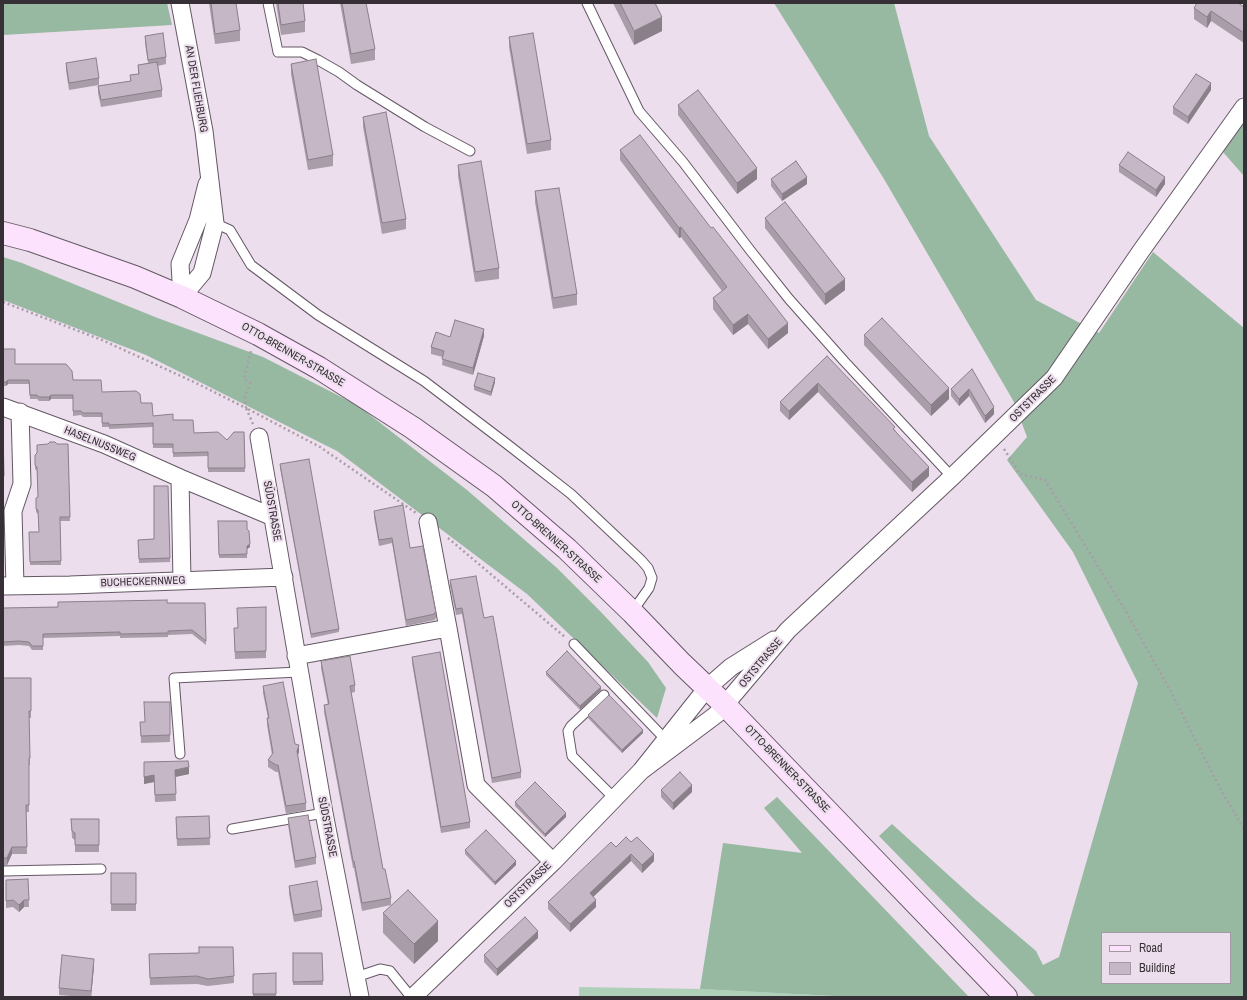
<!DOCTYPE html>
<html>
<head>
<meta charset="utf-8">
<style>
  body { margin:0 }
  #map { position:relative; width:1247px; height:1000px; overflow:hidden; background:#ecdeec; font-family:"Archivo Narrow",sans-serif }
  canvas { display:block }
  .frame { position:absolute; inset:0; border:4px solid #363036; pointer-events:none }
  .legend { position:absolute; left:1101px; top:932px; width:130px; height:52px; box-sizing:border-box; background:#ecdeec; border:1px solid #a398a3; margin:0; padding:5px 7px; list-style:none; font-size:12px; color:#363036 }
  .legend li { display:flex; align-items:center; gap:8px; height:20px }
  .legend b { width:20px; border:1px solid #a398a3 }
</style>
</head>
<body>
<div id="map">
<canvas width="1247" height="1000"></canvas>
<div class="frame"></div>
<ul class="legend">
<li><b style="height:5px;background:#fce2fd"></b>Road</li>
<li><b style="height:11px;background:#c5b7c5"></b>Building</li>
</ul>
</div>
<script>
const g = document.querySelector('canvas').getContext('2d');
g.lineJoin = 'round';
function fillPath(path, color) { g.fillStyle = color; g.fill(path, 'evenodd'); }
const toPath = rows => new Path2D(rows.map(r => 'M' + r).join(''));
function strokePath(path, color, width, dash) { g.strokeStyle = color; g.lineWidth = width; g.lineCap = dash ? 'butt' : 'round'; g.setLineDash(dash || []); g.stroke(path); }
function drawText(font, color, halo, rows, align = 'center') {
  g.font = font + ' "Archivo Narrow",sans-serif'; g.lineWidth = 4; g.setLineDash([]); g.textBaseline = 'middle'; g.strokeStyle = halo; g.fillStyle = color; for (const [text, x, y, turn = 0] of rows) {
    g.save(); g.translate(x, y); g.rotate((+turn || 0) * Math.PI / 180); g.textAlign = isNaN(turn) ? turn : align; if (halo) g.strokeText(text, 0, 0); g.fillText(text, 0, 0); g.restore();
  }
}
fillPath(toPath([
  [579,987,700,989,853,997,579,997]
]), '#aed0b8');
fillPath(toPath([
  [3,3,167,3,172,25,3,35],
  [774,3,894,3,929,136,1036,300,1099,333,1153,252,1244,328,1244,997,1036,997,879,836,892,824,976,900,1036,951,1043,965,1059,957,1138,683,1073,552,1007,460,1027,437,1014,402,884,179],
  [1102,933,1230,933,1230,983,1102,983],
  [1244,122,1244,176,1223,152],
  [3,257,22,263,155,317,263,357,357,405,467,490,557,568,600,611,648,662,666,688,657,718,527,594,337,451,146,355,3,300],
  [777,797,969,997,853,997,700,989,723,843,802,853,764,808]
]), '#97b8a1');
const lane = toPath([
  [268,3,278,52,302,52,318,60,339,72,357,85,425,127,470,151],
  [587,3,639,111,683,162,750,250,789,299,844,361,952,477],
  [212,222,230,230,251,265,318,315,424,381,507,444,571,494,641,560,648,568,652,578,649,588,632,612],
  [574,644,666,740],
  [604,695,571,726,568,731,572,756,614,798],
  [180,754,174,678,299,672],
  [232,829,324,813],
  [3,871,101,869],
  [356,977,380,969,390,971,411,997]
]);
const street = toPath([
  [180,3,204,131,215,223,202,273,182,297],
  [182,297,180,264,198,220,207,184],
  [3,407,104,444,180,478,273,517],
  [259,437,324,813,360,997],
  [180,478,182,581],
  [428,522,448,628],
  [3,586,70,585,284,577],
  [15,586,13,511,22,484,20,412],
  [296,656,448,628,476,785,553,862],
  [641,771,717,714,788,630,952,477,1054,378,1141,251,1244,107],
  [413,997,553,862,641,771,707,688,731,667,774,640]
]);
const secondary = toPath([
  [3,233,30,240,135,277,182,297,258,334,319,368,413,428,494,486,567,549,632,612,682,664,725,705,1006,997]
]);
strokePath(lane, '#645865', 11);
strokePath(street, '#645865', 19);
strokePath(secondary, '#645865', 24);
strokePath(toPath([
  [3,302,102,340,194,382,246,408,245,397,250,383,244,379,251,351],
  [253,424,246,408,320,447,416,513],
  [1004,449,1020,474,1045,480,1125,610,1170,690,1222,792,1244,829],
  [448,538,565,637]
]), '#a89da8', 2.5, [2, 3]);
strokePath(lane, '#fff', 9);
strokePath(street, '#fff', 17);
strokePath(secondary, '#fce2fd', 22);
fillPath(toPath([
  [209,3,236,3,240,30,240,41,215,44],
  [276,3,303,3,305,21,305,32,281,35],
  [340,3,366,3,375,49,375,60,351,64],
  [613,3,655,3,662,31,634,45],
  [1244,7,1244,43,1211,21,1207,28,1194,19,1194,8],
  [145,36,166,57,166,64,158,66,162,90,162,97,101,107,98,93,98,86,130,81,130,75,138,74,138,65,148,63,145,43],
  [509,37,551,140,551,150,527,154,509,47],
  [66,63,99,78,99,85,69,90,66,70],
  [291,64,333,155,333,166,308,170,291,74],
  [1211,90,1188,124,1173,114,1173,107],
  [678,105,757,179,737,194,678,115],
  [363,117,406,219,406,229,382,234,363,127],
  [620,150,788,333,768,349,748,324,733,335,713,309,713,298,722,291,681,237,679,238,620,160],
  [458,165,499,268,499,279,475,282,458,176],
  [1119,165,1165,184,1156,197,1119,172],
  [771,179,807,184,782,201,771,186],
  [535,191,577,294,577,305,553,309,535,202],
  [765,218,845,290,825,305,765,228],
  [864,335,949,399,931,416,864,345],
  [484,336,473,375,442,365,443,357,431,354,431,347,450,337],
  [3,349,15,364,73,380,102,392,141,403,153,416,173,420,194,433,227,440,244,432,245,472,208,472,208,456,173,457,173,448,153,448,153,427,109,429,109,427,102,427,102,417,83,417,81,415,73,416,73,399,51,399,49,401,39,401,37,399,30,399,29,384,8,384,6,386,3,386],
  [827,356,895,430,929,476,912,492,818,392,789,420,780,411,780,402],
  [972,369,994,414,985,423,969,396,959,406,951,396,951,389],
  [495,382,491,396,474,390,474,386],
  [57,444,68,444,70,521,60,521,61,565,30,565,29,532,39,532,38,514,36,512,36,502,38,497,37,471,35,469,35,459],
  [280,464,339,629,339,632,311,638,280,468],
  [168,486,170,562,139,563,138,540,154,539],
  [374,511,410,548,436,613,436,618,435,619,435,620,406,626,392,543,379,546,374,517],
  [218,521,247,529,250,547,247,549,247,558,219,558],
  [450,580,484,618,521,772,521,778,492,783,462,614,456,615,450,586],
  [167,603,205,603,206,645,192,634,168,635,168,637,120,638,120,636,43,638,43,650,32,650,29,646,19,645,3,646,3,608,58,607],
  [266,607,266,658,235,659,234,628,238,628],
  [412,657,470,822,470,828,441,833,412,663],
  [321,661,355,685,355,692,351,693,383,869,391,898,391,905,362,911,354,868,353,868,324,712,324,705,328,705,321,668],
  [546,672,601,690,580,710,546,675],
  [3,678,31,678,31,718,29,718,30,765,29,765,29,812,26,812,27,854,12,854,7,865,3,865],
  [263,686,295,744,299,752,297,756,306,803,306,810,286,814,278,772,276,772,268,767,268,760,272,755,267,725,267,718,268,718,263,693],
  [170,702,170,742,141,743,140,722,145,722],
  [588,715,643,733,622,753,588,718],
  [144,762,189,774,175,777,176,801,155,802,154,782,144,784],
  [661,790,692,792,673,810,661,797],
  [515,802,566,817,545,837,515,806],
  [209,816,210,845,177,846,176,817],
  [288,818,316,857,316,864,295,868,288,825],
  [71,819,99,819,99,852,75,852,75,840,72,838],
  [631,842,654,861,642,873,631,861,593,897,596,907,570,932,548,909,548,902,616,847],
  [465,850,516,865,495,885,465,854],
  [111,873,136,873,136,911,111,911],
  [28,879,29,907,24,907,19,912,13,907,6,908,6,880],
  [289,886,322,910,322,917,294,922,289,894],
  [383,913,438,941,414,964,383,933],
  [538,938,497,976,484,962,484,955],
  [233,947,234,983,208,986,197,984,150,985,149,954,199,953],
  [293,953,322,953,323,985,293,985],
  [94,966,91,997,83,997,59,995,59,988],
  [276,973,276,997,253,997,253,974]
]), '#a99da9');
fillPath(toPath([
  [1211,11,1211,21,1207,28,1207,17],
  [662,17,662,31,634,45,634,31],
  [1211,83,1211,90,1188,124,1188,117],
  [757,168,757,179,737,194,737,183],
  [807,177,807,184,782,201,782,194],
  [1165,177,1165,184,1156,197,1156,190],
  [681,227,681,237,679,238,679,228],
  [845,279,845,290,825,305,825,294],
  [748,314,748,324,733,335,733,325],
  [788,323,788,333,768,349,768,339],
  [484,329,484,336,473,375,473,368],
  [495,378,495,382,491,396,491,392],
  [8,380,8,384,6,386,6,382],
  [818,383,818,392,789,420,789,411],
  [949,388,949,399,931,416,931,405],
  [969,389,969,396,959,406,959,399],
  [51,395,51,399,49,401,49,397],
  [994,407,994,414,985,423,985,416],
  [929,467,929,476,912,492,912,482],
  [250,544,250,547,247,549,247,546],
  [601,687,601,690,580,710,580,706],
  [643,730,643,733,622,753,622,750],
  [299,745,299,752,297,758,297,751],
  [189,767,189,774,175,777,175,770],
  [154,775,154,782,144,784,144,777],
  [692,785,692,792,673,810,673,803],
  [566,813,566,817,545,837,545,834],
  [12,847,12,854,7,865,7,858],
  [631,854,631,861,590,900,590,893],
  [654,854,654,861,642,873,642,865],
  [516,861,516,865,495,885,495,882],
  [24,900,24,907,19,912,19,905],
  [596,900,596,907,570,932,570,924],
  [438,921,438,941,414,964,414,944],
  [538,931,538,938,497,976,497,969],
  [94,959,94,966,91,997,91,991]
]), '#8a808a');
const building = toPath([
  [211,3,236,3,240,30,215,34,211,3],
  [278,3,303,3,305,21,281,25,278,3],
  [342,3,366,3,375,49,351,54,342,3],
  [620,3,655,3,662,17,634,31,620,3],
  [1197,3,1238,3,1244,7,1244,33,1211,11,1207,17,1194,8,1197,3],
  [163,33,166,57,148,60,145,36,163,33],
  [533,33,551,140,527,144,509,37,533,33],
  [96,58,99,78,69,83,66,63,96,58],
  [316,59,333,155,308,160,291,64,316,59],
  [157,62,162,90,101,100,98,86,131,81,130,75,139,74,138,65,157,62],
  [1196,74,1211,83,1188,117,1173,107,1196,74],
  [698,90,757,168,737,183,678,105,698,90],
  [386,112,406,219,382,223,363,117,386,112],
  [640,135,711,228,713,227,788,323,768,339,748,314,733,325,713,298,727,287,681,227,679,228,620,150,640,135],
  [1128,152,1165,177,1156,190,1119,165,1128,152],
  [481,161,499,268,475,272,458,165,481,161],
  [796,161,807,177,782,194,771,179,796,161],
  [559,188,577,294,553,298,535,191,559,188],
  [785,202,845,279,825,294,765,218,785,202],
  [882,318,949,388,931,405,864,335,882,318],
  [455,320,484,329,473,368,442,359,444,351,431,347,436,332,450,337,455,320],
  [3,349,15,349,15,364,66,364,72,371,73,380,101,380,102,392,136,391,140,394,141,403,152,403,153,416,173,414,173,420,193,420,194,433,218,432,227,440,234,432,244,432,245,468,208,468,208,452,173,453,173,444,153,444,153,423,109,425,109,423,102,423,102,413,83,413,81,411,73,411,73,395,51,395,49,397,39,397,37,395,30,395,29,380,8,380,6,382,3,382,3,349],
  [827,356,895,427,893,429,929,467,912,482,818,383,789,411,780,402,827,356],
  [972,369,994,407,985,416,969,389,959,399,951,389,972,369],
  [478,373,495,378,491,392,474,386,478,373],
  [3,428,4,476,3,476,3,428],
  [50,442,55,442,57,444,68,444,70,517,60,517,61,561,30,562,29,532,39,532,38,510,36,509,36,498,38,497,37,467,35,465,35,455,37,453,37,445,48,444,50,442],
  [309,459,339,629,311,634,280,464,309,459],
  [154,486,168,486,170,558,139,559,138,540,154,539,154,486],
  [403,505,410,548,423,546,436,613,434,613,435,614,406,620,392,538,379,540,374,511,403,505],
  [218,521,247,521,247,529,249,531,250,544,247,546,247,554,219,555,218,521],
  [476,576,484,618,493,616,521,772,492,778,462,608,456,609,450,580,476,576],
  [167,600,167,603,205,603,206,641,192,630,168,631,168,633,120,634,120,632,43,634,43,646,32,646,29,642,19,641,3,642,3,608,58,607,58,602,167,600],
  [266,607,266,651,235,652,234,628,238,628,237,608,266,607],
  [567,651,601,687,580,706,546,672,567,651],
  [440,652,470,822,441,827,412,657,440,652],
  [350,656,355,685,350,686,383,869,385,869,391,898,362,903,354,861,353,861,324,705,329,704,321,661,350,656],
  [3,678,31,678,31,711,29,711,30,758,29,758,29,805,26,805,27,847,12,847,7,858,3,858,3,678],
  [283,682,295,744,299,745,297,751,306,803,286,806,278,765,276,765,268,760,273,753,267,718,269,718,263,686,283,682],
  [609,695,643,730,622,750,588,715,609,695],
  [144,702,170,702,170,735,141,736,140,722,145,722,144,702],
  [188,761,189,767,175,770,176,794,155,795,154,775,144,777,144,762,188,761],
  [680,772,692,785,673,803,661,790,680,772],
  [535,782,566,813,545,834,515,802,535,782],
  [308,815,316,857,295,861,288,818,308,815],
  [209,816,210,838,177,839,176,817,209,816],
  [71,819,99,819,99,845,75,845,75,833,72,831,71,819],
  [486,830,516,861,495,882,465,850,486,830],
  [626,837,631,842,637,837,654,854,642,865,631,854,590,893,596,900,570,924,548,902,611,842,616,847,626,837],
  [111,873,136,873,136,904,111,904,111,873],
  [28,879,29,900,24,900,19,905,13,900,6,901,6,880,28,879],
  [317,881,322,910,294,915,289,886,317,881],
  [408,890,438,921,414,944,383,913,408,890],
  [525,917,538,931,497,969,484,955,525,917],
  [199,947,233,947,234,976,208,979,197,976,150,978,149,954,199,953,199,947],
  [293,953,322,953,323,981,293,982,293,953],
  [62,955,94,959,91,991,59,988,62,955],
  [276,973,276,994,253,994,253,974,276,973]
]);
fillPath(building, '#c5b7c5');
strokePath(building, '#8a808a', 1);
drawText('11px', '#363036', '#ecdeec', [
  ["AN DER FLIEHBURG",196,89,80],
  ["OTTO-BRENNER-STRASSE",293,355,30],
  ["OSTSTRASSE",1033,399,-45],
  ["HASELNUSSWEG",100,444,22],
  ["SÜDSTRASSE",272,511,80],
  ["OTTO-BRENNER-STRASSE",556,542,42],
  ["BUCHECKERNWEG",143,582,-2],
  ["OSTSTRASSE",761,663,-50],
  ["OTTO-BRENNER-STRASSE",787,769,46],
  ["SÜDSTRASSE",327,827,79],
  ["OSTSTRASSE",528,885,-44]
]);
</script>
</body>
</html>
